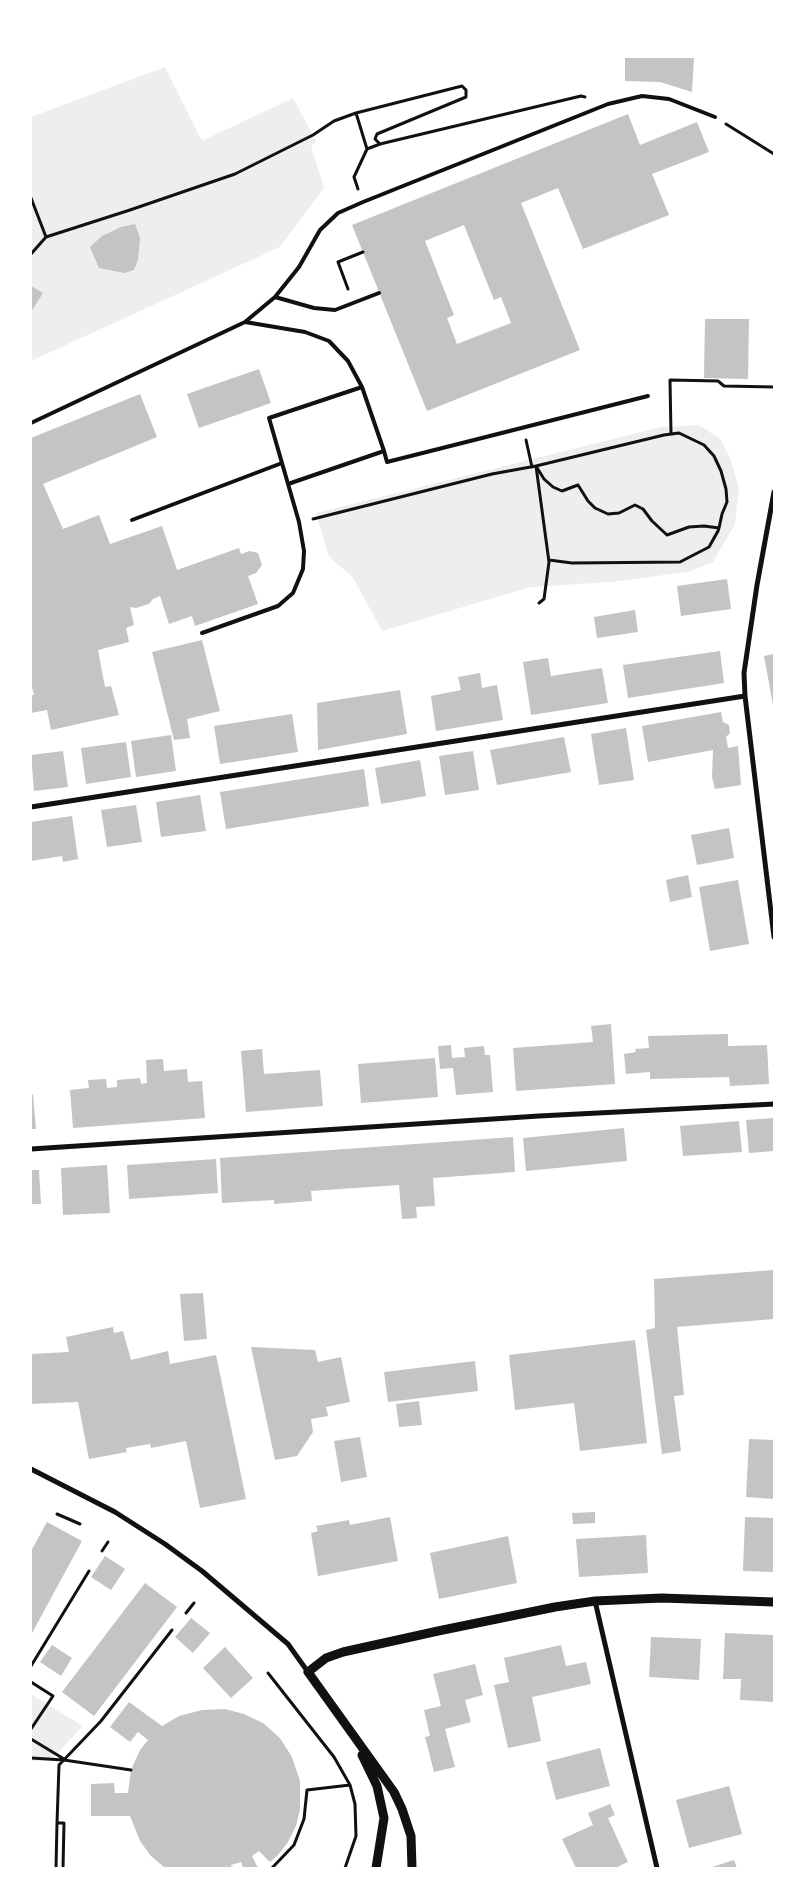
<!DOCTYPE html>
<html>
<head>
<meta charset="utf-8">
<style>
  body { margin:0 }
  #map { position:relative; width:805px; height:1899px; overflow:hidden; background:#fff; font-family:"Asap Condensed",sans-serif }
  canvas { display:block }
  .frame { position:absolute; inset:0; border:32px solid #fff; pointer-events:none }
</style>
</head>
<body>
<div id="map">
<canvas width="805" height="1899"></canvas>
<div class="frame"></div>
</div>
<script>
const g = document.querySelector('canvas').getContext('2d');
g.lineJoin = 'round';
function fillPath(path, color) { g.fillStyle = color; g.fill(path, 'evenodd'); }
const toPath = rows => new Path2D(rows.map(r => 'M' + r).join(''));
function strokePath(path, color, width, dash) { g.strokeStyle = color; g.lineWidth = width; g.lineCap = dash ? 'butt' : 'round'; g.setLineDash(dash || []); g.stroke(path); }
fillPath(toPath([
  [165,67,202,141,293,98,316,141,311,146,324,188,280,247,31,361,31,117],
  [699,425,720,439,730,458,739,488,735,524,713,562,688,572,610,582,531,587,382,631,352,576,329,557,316,513,661,427],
  [31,1694,83,1726,50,1761,31,1761]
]), '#eee');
fillPath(toPath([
  [625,58,694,58,692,92,660,82,625,81],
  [628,114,640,145,697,122,709,152,652,174,669,215,583,249,558,188,521,203,580,350,427,411,352,225],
  [464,225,494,300,501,297,511,323,457,344,447,318,454,315,425,241],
  [135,224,140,238,138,260,134,270,124,273,99,268,90,247,102,236,121,227],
  [31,286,43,293,31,312],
  [705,319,749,319,748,379,704,378],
  [259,369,271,403,199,428,187,394],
  [140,394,157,437,43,484,63,529,99,515,110,544,162,526,177,570,239,548,241,554,250,551,258,553,262,565,256,573,248,576,258,604,195,626,192,616,169,624,160,596,153,599,149,604,136,608,130,607,134,625,126,628,129,642,98,650,105,687,111,686,119,715,51,730,47,710,31,713,31,695,34,695,31,684,31,438],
  [727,579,731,609,681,616,677,586],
  [635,610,638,632,597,638,594,617],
  [202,640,220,711,187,719,190,738,174,740,152,652],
  [720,651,724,683,628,698,623,665],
  [774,654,774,705,773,705,764,656],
  [548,658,551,676,602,668,608,703,531,715,523,662],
  [480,673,482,688,497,685,503,720,436,731,431,696,461,690,458,677],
  [400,690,407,734,318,750,317,703],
  [721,712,723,722,729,725,730,733,726,737,728,748,738,746,741,785,715,789,712,777,713,750,648,762,642,726],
  [292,714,298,752,220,764,214,726],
  [626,728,634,780,599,785,591,734],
  [171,735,176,771,136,777,131,741],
  [564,737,571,772,497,785,490,750],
  [126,742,131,777,86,784,81,748],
  [63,751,68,787,34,791,31,755],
  [473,751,479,790,445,795,439,756],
  [420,760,426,796,381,804,375,768],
  [364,769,369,806,226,829,220,792],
  [200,795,206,831,161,837,156,802],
  [136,805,142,842,107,847,101,810],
  [72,816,78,859,63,862,62,856,31,861,31,822],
  [729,828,734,858,697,865,691,835],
  [688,875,692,897,670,902,666,880],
  [738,880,749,944,710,951,699,887],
  [611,1024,615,1084,516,1091,513,1048,593,1042,591,1026],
  [728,1034,728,1046,767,1045,769,1084,730,1086,729,1077,650,1079,650,1072,626,1074,624,1054,636,1052,635,1049,649,1048,648,1036],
  [451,1045,452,1058,465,1057,464,1048,484,1046,485,1055,490,1055,493,1092,456,1095,453,1068,440,1069,438,1046],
  [262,1049,264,1074,320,1070,323,1106,246,1112,241,1051],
  [435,1058,438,1097,361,1103,358,1064],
  [163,1059,164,1071,187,1069,188,1082,202,1081,205,1118,73,1128,70,1090,89,1088,88,1080,106,1079,107,1088,117,1087,117,1080,140,1078,141,1084,147,1083,146,1060],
  [33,1094,36,1129,31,1129,31,1095],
  [774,1118,774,1151,749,1153,746,1120],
  [739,1121,742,1152,683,1156,680,1126],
  [624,1128,627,1161,526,1171,523,1138],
  [513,1137,515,1172,433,1178,435,1206,416,1207,417,1218,402,1219,399,1185,311,1191,312,1201,274,1204,274,1200,222,1203,220,1158],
  [216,1159,218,1193,129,1199,127,1165],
  [107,1165,110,1213,63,1215,61,1168],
  [31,1170,39,1170,41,1204,31,1204],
  [774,1270,774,1319,677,1327,684,1395,674,1396,681,1451,662,1454,646,1330,655,1328,654,1279],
  [203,1293,207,1339,184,1341,180,1294],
  [113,1327,114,1333,123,1331,131,1360,168,1351,170,1364,216,1355,246,1499,200,1508,186,1441,151,1448,150,1444,126,1448,127,1452,89,1459,78,1402,31,1404,31,1354,69,1352,66,1337],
  [635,1340,647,1443,580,1451,574,1403,515,1410,509,1355],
  [251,1347,315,1350,318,1362,341,1357,350,1402,326,1407,328,1416,311,1419,313,1432,297,1456,275,1460],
  [475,1361,478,1391,388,1402,384,1372],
  [419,1401,422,1425,399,1427,396,1404],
  [360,1437,367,1477,341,1482,334,1441],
  [749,1439,774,1440,774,1499,746,1497],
  [595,1512,595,1523,573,1524,572,1513],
  [390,1517,398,1561,318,1576,311,1533,318,1531,316,1526,349,1520,350,1525],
  [745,1517,774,1518,774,1572,743,1571],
  [47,1522,82,1541,31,1635,31,1551],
  [646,1535,648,1573,579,1577,576,1539],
  [508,1536,517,1583,439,1599,430,1553],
  [105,1556,125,1569,111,1590,91,1577],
  [145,1583,177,1607,94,1716,62,1692],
  [191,1618,210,1633,193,1653,175,1637],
  [725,1633,773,1635,774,1702,740,1700,741,1679,723,1679],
  [651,1637,701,1639,699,1680,649,1677],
  [52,1645,72,1658,61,1676,40,1662],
  [561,1645,566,1666,586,1662,591,1684,532,1697,541,1741,508,1748,494,1685,509,1682,504,1658],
  [225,1647,253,1678,231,1698,203,1668],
  [475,1664,483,1695,465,1700,471,1722,445,1729,455,1767,434,1772,425,1737,430,1736,424,1710,441,1706,433,1674],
  [129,1702,162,1726,179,1716,202,1710,225,1709,244,1714,263,1723,280,1738,292,1757,300,1781,300,1809,296,1826,288,1842,278,1855,270,1862,259,1851,252,1856,258,1868,243,1868,241,1862,231,1865,232,1868,165,1868,150,1855,140,1841,130,1816,91,1816,91,1784,114,1783,115,1793,128,1793,131,1770,140,1750,148,1740,138,1732,130,1742,110,1727],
  [600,1748,610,1786,556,1800,546,1762],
  [729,1786,742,1834,689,1848,676,1800],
  [610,1804,615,1815,608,1818,628,1862,615,1868,576,1868,562,1839,593,1825,588,1813],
  [734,1860,737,1868,712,1868,712,1867]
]), '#c4c4c4');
strokePath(toPath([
  [356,113,367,149,354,177,358,189],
  [726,124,774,154],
  [367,149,380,144],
  [31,198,46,237],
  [31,254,46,237,130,210,235,174,313,135,334,121,356,113,462,86,466,90,466,97,377,134,375,139,380,144,581,96,585,97],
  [348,289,338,262,363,252],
  [671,434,670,380,718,381,724,386,774,387],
  [526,440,532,467],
  [313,519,492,474,536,466,549,562,544,599,539,603],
  [549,560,572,563,680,562,709,547,718,531,719,528,722,514,727,502,726,489,721,471,714,456,704,445,679,433,664,435,536,466,544,479,553,487,562,491,578,485,588,501,595,508,608,514,619,513,635,505,643,509,652,521,667,535,689,527,704,526,719,528],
  [57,1514,80,1524],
  [102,1551,108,1542],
  [186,1613,194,1603],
  [31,1666,89,1571],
  [268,1673,334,1757,350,1785,355,1804,356,1836,345,1868],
  [31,1682,53,1696,31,1729],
  [31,1739,64,1759],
  [31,1758,64,1760,131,1770],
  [56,1868,57,1823],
  [63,1868,64,1823,57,1823,59,1765,101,1721,172,1630],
  [272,1868,294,1845,304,1819,307,1790,350,1785]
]), '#111', 3);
strokePath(toPath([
  [275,297,314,308,335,310,379,293],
  [31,423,245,322,275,297,299,267,320,230,338,213,363,202,608,104,642,96,669,99,715,117],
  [384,451,387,462,648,396],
  [288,484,384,451,362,387],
  [132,520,282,463],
  [202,633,278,606,293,593,303,569,304,551,299,522,269,418,362,387,348,361,329,341,305,332,245,322]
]), '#111', 4);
strokePath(toPath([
  [774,492,757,585,744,673,745,696,774,937],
  [31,807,745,696],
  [31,1149,539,1116,774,1104],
  [31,1469,115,1512,165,1544,202,1571,288,1644,308,1672],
  [595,1601,657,1868]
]), '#111', 5);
strokePath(toPath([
  [362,1755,377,1786,384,1818,376,1868],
  [412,1868,411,1836,402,1809,394,1792,308,1672,326,1658,343,1652,438,1631,555,1607,595,1601,662,1598,774,1602]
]), '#111', 9);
</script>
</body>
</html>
